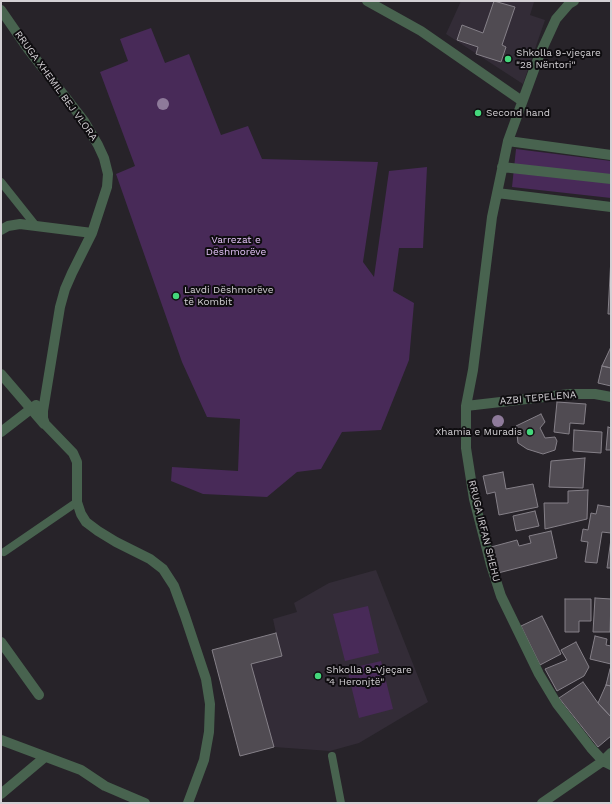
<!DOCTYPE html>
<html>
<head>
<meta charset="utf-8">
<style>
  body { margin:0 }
  #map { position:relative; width:612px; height:804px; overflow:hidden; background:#272329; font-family:"Work Sans",sans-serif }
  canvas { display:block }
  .frame { position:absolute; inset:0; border:2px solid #d3d0d4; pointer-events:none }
</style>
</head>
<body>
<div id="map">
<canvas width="612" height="804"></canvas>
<div class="frame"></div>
</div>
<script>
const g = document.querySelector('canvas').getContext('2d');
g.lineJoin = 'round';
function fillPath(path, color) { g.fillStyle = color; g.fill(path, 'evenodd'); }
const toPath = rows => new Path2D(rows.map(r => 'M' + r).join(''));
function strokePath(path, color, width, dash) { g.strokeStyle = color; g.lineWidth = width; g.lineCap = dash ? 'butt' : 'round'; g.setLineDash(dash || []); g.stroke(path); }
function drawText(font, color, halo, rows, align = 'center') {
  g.font = font + ' "Work Sans",sans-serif'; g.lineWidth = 4; g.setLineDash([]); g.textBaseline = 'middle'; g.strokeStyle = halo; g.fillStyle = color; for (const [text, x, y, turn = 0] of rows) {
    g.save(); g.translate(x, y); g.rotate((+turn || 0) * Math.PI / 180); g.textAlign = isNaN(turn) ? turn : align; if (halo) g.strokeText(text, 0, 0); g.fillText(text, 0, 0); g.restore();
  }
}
fillPath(toPath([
  [461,1,521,1,534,2,530,15,545,20,523,84,446,34],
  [376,570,428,702,359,743,330,751,274,747,240,756,212,650,276,633,273,619,297,612,294,603,329,583]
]), '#332c37');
fillPath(toPath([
  [151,28,165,63,189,54,221,135,248,126,262,159,378,162,363,262,374,277,389,171,427,167,423,248,399,248,393,291,414,303,409,360,381,430,342,432,321,469,297,472,267,497,203,494,171,481,172,467,238,471,240,419,207,417,182,362,116,174,135,166,100,72,128,61,120,39],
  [516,149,611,161,611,198,512,187],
  [368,606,379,653,345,661,333,614],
  [381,661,393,709,359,718,347,669]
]), '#482a58');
const building = toPath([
  [494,1,515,7,502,45,506,47,501,62,476,54,478,47,457,40,462,25,483,33,494,1],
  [611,257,611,314,608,314,611,257],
  [610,349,611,350,611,368,602,366,610,349],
  [602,366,611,368,611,386,598,383,602,366],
  [557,402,586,404,584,424,570,423,569,434,554,432,557,402],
  [541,414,545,422,540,428,545,438,555,437,557,441,555,450,543,454,527,449,518,443,516,426,541,414],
  [608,427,611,428,611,450,606,450,608,427],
  [574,430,602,432,601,453,573,451,574,430],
  [585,458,583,488,549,487,551,461,585,458],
  [503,472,506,489,533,484,538,507,499,515,495,492,487,494,483,476,503,472],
  [588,490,587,519,545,529,544,503,568,503,568,491,588,490],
  [598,505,611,507,611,533,602,532,597,563,585,562,588,542,581,541,583,529,588,530,591,513,596,514,598,505],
  [535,511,539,526,516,531,513,516,535,511],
  [551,531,557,558,498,573,491,547,517,540,519,546,531,543,529,536,551,531],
  [611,539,611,568,607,568,611,539],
  [595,598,611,599,610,632,593,632,595,598],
  [565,599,591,599,591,621,579,621,579,632,565,632,565,599],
  [542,616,561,654,540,665,521,626,542,616],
  [276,633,282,656,251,664,274,747,240,756,212,650,276,633],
  [595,636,607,639,606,645,611,646,611,664,590,659,595,636],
  [576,642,589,667,584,676,557,691,545,669,567,660,561,650,576,642],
  [610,669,611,669,611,686,606,685,610,669],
  [583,682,598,703,611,717,611,736,598,747,559,698,583,682],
  [606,685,611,686,611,717,598,703,606,685]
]);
fillPath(building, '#504b52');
strokePath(building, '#858088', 1);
strokePath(toPath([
  [1,182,36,226],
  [4,552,77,502],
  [332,756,341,803]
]), '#48634f', 8);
strokePath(toPath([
  [367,1,421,31,522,101],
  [574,1,569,4,556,19,539,56,508,141,492,217,473,370,466,406,466,448,474,499,491,565,501,596,539,674,557,704,591,748,603,761,611,765],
  [1,10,28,49,84,121,98,145,104,158,108,174,107,187,92,233,72,273,65,289,60,307,43,411,43,418,45,424,73,453,77,462,77,502,81,514,86,522,98,531,116,542,150,559,163,569,174,586,185,616,206,679,210,704,209,732,204,760,188,803],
  [508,141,611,155],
  [502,167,611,179],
  [497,193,611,207],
  [1,230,8,226,20,224,92,233],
  [1,374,44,424],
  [466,406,570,394,595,394,611,397],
  [1,432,36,405],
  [1,642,39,695],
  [1,740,81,770,105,786,145,803],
  [1,794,45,757],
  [542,803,603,761,611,753]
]), '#48634f', 10);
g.fillStyle = '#8e7a9a';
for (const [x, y] of [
  [163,104],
  [498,421]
]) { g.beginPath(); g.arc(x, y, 6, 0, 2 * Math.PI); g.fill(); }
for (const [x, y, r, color] of [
  [508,59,4,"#44d77b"],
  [478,113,4,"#44d77b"],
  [176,296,4,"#44d77b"],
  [530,432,4,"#44d77b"],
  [318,676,4,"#44d77b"]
]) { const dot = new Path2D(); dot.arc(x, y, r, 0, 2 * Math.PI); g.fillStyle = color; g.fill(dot); strokePath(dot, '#0f0d10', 1.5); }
drawText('10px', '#d3d0d4', '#0f0d10', [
  ["Shkolla 9-vjeçare",516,53],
  ["\"28 Nëntori\"",516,65],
  ["Second hand",486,113],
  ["Lavdi Dëshmorëve",184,290],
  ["të Kombit",184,302],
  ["Xhamia e Muradis",522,432,"right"],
  ["Shkolla 9-Vjeçare",326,670],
  ["\"4 Heronjtë\"",326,682]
], 'left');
drawText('10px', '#d3d0d4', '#0f0d10', [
  ["RRUGA XHEMIL BEJ VLORA",56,86,54],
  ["AZBI TEPELENA",538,398,-5],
  ["RRUGA IRFAN SHEHU",484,531,76]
]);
drawText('10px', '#e2c2f6', '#0f0d10', [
  ["Varrezat e",236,240],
  ["Dëshmorëve",236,252]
]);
</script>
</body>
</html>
